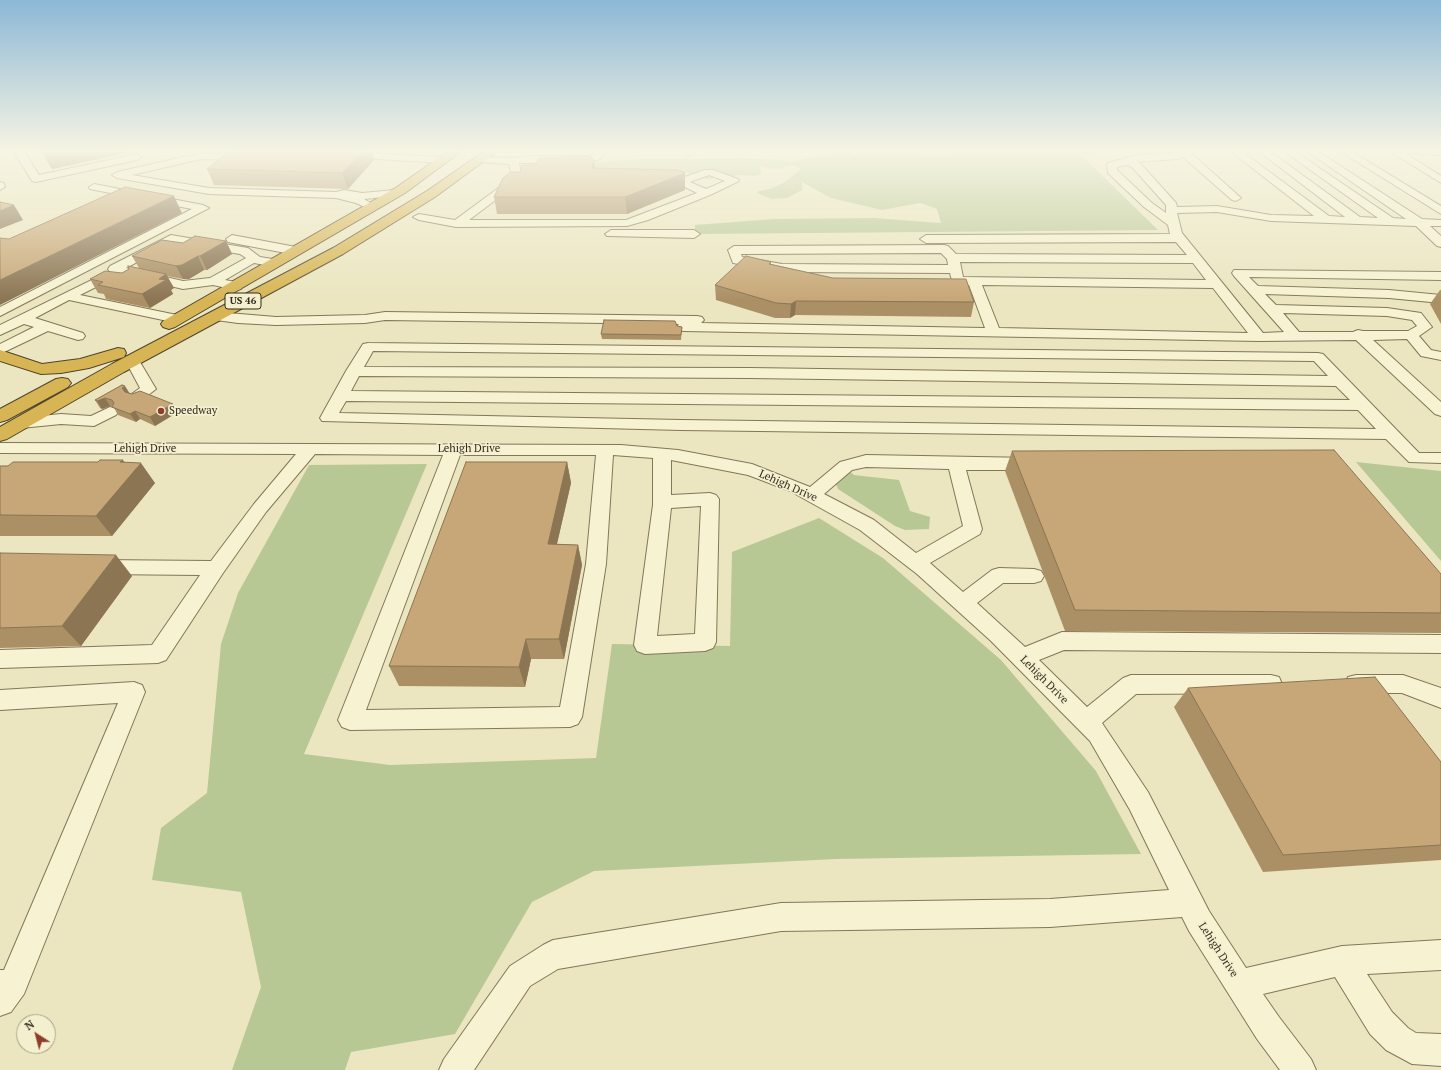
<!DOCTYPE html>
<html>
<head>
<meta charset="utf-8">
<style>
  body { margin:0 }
  #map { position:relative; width:1441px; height:1070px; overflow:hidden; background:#ebe6c0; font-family:"PT Serif",serif }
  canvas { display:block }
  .north { position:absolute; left:16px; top:1014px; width:40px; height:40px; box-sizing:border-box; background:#f3efcf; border:1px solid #a6a188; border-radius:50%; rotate:324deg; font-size:11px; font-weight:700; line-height:16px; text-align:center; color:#332b1d }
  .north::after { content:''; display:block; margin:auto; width:14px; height:18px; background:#8e3d2c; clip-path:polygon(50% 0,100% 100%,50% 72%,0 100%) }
</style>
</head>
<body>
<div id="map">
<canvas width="1441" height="1070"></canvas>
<div class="north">N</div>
</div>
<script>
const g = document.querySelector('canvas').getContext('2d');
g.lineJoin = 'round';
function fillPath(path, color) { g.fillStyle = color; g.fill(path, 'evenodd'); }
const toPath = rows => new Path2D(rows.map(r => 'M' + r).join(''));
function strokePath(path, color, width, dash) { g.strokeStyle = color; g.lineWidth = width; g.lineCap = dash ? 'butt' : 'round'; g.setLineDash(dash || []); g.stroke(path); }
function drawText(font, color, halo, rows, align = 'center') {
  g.font = font + ' "PT Serif",serif'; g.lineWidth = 3.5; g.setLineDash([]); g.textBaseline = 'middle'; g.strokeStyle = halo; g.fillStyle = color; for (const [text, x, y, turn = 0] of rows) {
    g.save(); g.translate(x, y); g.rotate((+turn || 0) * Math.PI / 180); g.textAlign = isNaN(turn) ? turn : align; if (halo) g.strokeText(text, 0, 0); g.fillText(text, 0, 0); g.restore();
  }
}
fillPath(toPath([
  [877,150,904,150,932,155,1001,150,1094,150,1095,153,1081,155,1158,230,695,234,695,225,774,219,874,218,941,223,937,209,920,203,882,210,831,198,802,182,802,190,787,198,772,199,757,193,759,191,773,188,785,182,801,169,793,165,777,169,760,166,761,174,755,176,742,175,707,179,690,173,678,172,519,173,518,166,646,159,745,158,795,161,833,153,864,153],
  [1356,462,1441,471,1441,561],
  [427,464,304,754,390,765,596,758,612,644,730,646,732,552,819,518,883,558,1001,660,1096,771,1141,854,836,859,594,871,532,902,455,1034,351,1052,345,1070,232,1070,261,987,241,892,152,880,161,828,207,793,221,644,238,593,309,465],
  [847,469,854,475,899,480,910,511,930,517,929,529,905,530,895,526,838,489,836,484]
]), '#b8c895');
const minor = toPath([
  [13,150,23,150,39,175,137,154,142,157,137,160,36,182,32,181,13,150],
  [591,150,604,150,606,152,600,159,589,162,519,163,522,179,521,181,469,220,626,220,697,193,675,182,676,180,705,170,713,170,738,179,739,181,710,195,648,220,627,226,456,227,419,220,413,217,419,214,455,220,512,178,509,164,480,162,476,161,475,159,476,157,514,158,531,156,589,156,595,153,591,150],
  [709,175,725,181,706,189,690,182,709,175],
  [685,150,695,150,695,153,690,156,687,155,685,150],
  [848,150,858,150,859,153,854,156,851,155,848,150],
  [1183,150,1196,150,1191,153,1241,198,1236,201,1232,200,1183,157,1176,159,1136,162,1140,163,1176,203,1177,207,1217,206,1271,215,1314,216,1229,150,1240,150,1329,216,1345,217,1257,150,1268,150,1360,217,1378,218,1282,150,1293,150,1393,218,1406,219,1305,150,1316,150,1422,219,1441,220,1441,226,1430,226,1441,236,1441,247,1437,246,1416,226,1271,221,1217,212,1177,213,1182,233,1263,333,1284,332,1234,276,1232,273,1234,270,1441,272,1441,280,1249,277,1258,286,1389,290,1441,295,1441,303,1389,298,1265,294,1276,305,1387,308,1421,313,1432,327,1419,336,1431,350,1441,352,1441,360,1421,356,1407,339,1373,340,1441,402,1441,416,1435,414,1356,340,1259,341,683,331,678,330,676,327,679,324,385,320,365,323,276,325,238,323,216,320,211,319,209,316,211,313,216,312,276,317,365,315,385,312,697,316,702,317,704,320,701,323,985,328,969,285,953,284,950,273,782,272,733,263,728,250,734,246,944,245,948,246,956,254,1187,255,1176,242,926,243,920,239,926,235,1170,234,1168,225,1144,207,1108,173,1107,165,1108,163,1137,155,1175,153,1183,150],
  [1126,165,1132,167,1166,205,1166,213,1152,203,1117,170,1117,167,1126,165],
  [941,253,947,259,948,265,782,264,742,257,741,254,941,253],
  [960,262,1193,263,1206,280,963,277,960,262],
  [982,285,1213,288,1248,333,999,328,982,285],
  [1283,313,1387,316,1412,320,1417,326,1408,331,1363,331,1358,330,1353,332,1299,332,1283,313],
  [1338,150,1349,150,1441,206,1441,214,1338,150],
  [1388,150,1441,150,1441,155,1405,153,1441,176,1441,183,1388,150],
  [248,151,253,154,251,156,234,160,201,159,132,175,209,188,336,192,344,190,362,193,395,190,400,193,395,196,364,199,377,207,371,210,356,203,336,198,209,194,117,178,112,175,117,172,201,153,234,154,248,151],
  [347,152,443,157,448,160,443,163,344,157,342,155,344,153,347,152],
  [0,182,4,183,5,187,0,190,0,182],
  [94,184,203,205,209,208,0,316,0,307,192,209,90,189,89,187,94,184],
  [611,230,694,230,700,234,694,238,607,236,605,234,611,230],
  [171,235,248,248,260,257,279,260,281,263,275,267,254,263,225,280,241,283,242,286,241,289,236,290,213,285,183,289,110,272,108,269,110,266,171,235],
  [173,243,240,254,246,258,210,278,183,281,126,268,173,243],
  [232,235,296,247,302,251,296,255,228,242,226,239,232,235],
  [104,274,122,277,123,280,117,284,106,282,80,295,177,315,182,316,184,319,182,322,177,323,69,300,35,318,83,333,85,336,83,339,78,340,48,331,0,354,0,344,34,327,24,324,0,335,0,325,104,274],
  [368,343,1318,353,1323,354,1419,453,1441,453,1441,463,1409,462,1386,439,681,430,322,421,320,418,346,371,363,344,368,343],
  [373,351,1314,361,1328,376,749,368,364,367,373,351],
  [359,376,749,378,1336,386,1350,400,351,391,359,376],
  [346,401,1358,410,1376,429,681,420,339,413,346,401],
  [132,356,137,357,156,389,143,399,137,401,131,399,129,396,140,388,125,360,127,357,132,356],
  [110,407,116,409,118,412,116,415,94,426,61,424,21,428,15,426,13,423,15,420,21,418,61,414,91,416,110,407],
  [0,443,621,445,678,450,752,464,810,487,840,462,866,455,1033,458,1039,460,1042,464,1039,468,1033,470,966,470,982,529,980,534,930,563,963,592,992,570,999,568,1034,569,1041,571,1044,576,1041,581,1034,583,1003,583,977,603,1025,647,1062,632,1441,635,1441,653,1064,650,1039,660,1087,707,1123,678,1131,675,1271,675,1279,677,1282,684,1279,691,1271,693,1136,694,1102,723,1148,792,1209,911,1246,968,1342,946,1441,940,1441,970,1367,974,1392,1012,1408,1028,1416,1033,1441,1034,1441,1066,1412,1064,1386,1050,1370,1034,1335,977,1263,994,1279,1017,1311,1059,1316,1070,1280,1070,1257,1039,1189,931,1182,917,1050,927,781,931,558,969,530,986,474,1070,439,1070,444,1059,510,966,543,945,553,940,781,903,1050,899,1169,890,1130,810,1090,741,991,641,917,574,860,530,790,491,748,475,671,460,671,495,710,493,716,495,719,499,716,642,713,648,705,651,645,654,637,651,634,645,653,505,653,458,613,455,606,564,582,717,578,724,570,727,350,730,342,727,338,720,443,455,315,454,266,512,223,573,166,660,158,663,0,668,0,650,152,645,200,575,99,574,92,572,89,567,92,562,99,560,211,561,254,504,296,454,0,453,0,443],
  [460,455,596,455,586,564,560,707,366,710,460,455],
  [866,467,949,469,963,526,916,553,874,520,824,494,852,470,866,467],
  [701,506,695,634,657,636,671,508,701,506],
  [1356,675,1403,675,1441,688,1441,708,1402,693,1356,693,1348,691,1345,684,1348,677,1356,675],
  [134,682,142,685,145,692,24,994,11,1012,0,1016,0,970,4,970,118,703,0,710,0,690,134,682]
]);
const highway = toPath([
  [450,150,463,150,405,193,175,327,169,329,163,327,161,324,163,321,397,187,450,150],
  [486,150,499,150,435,197,343,254,124,372,7,439,0,441,0,427,112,364,333,248,427,191,486,150],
  [118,348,124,349,126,353,124,357,89,368,61,373,41,374,0,361,0,350,42,364,80,359,118,348],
  [62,378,68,379,71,383,68,387,7,420,0,422,0,409,56,379,62,378]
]);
strokePath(minor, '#827759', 2);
strokePath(highway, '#50442d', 2);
fillPath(minor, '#f6f2d2');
fillPath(highway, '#d7b554');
fillPath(toPath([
  [40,150,139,150,52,169],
  [231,150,384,150,383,151,372,151,374,160,348,189,214,185,207,169],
  [594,160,595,168,685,190,627,214,497,214,494,197,520,172,536,165],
  [226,241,232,254,207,270,204,270,189,279,183,279,167,276,174,288,171,290,173,294,150,308,106,299,104,294,98,293,90,279,122,273,139,268,132,256,183,243],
  [771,262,771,264,833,278,974,302,971,317,795,315,790,318,775,318,716,300,715,285],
  [1440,290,1441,290,1441,324,1430,304],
  [677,326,682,327,681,340,602,339,601,334],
  [122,385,130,394,178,412,155,426,140,419,136,422,118,415,113,406,110,406,102,409,100,408,95,400],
  [1012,451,1441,574,1441,633,1065,631,1005,471],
  [125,462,155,483,112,536,0,536,0,466],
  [567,462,571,483,557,544,578,545,582,565,564,659,531,659,525,687,399,686,389,666],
  [0,553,132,576,81,646,0,648],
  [1188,688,1441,762,1441,860,1263,872,1174,707]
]), '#ab9066');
fillPath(toPath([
  [64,150,139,150,52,169,43,154],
  [365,150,371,150,374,160,348,189,342,173],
  [594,160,596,176,592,168],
  [685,173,685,190,627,214,625,197],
  [174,196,182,213,0,305,0,280],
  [14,205,23,220,0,229,0,211],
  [226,241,232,254,207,270,200,256],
  [198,256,204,270,189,279,183,279,176,266],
  [166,274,174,288,171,290,173,294,150,308,142,294,159,279],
  [796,301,795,315,790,318,791,304],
  [125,386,130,394,128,396,122,388],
  [105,398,110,406,102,409,97,401],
  [173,404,178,412,155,426,150,417],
  [135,411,140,419,136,422,130,414],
  [123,460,132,473,141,463,155,483,112,536,96,516,120,462],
  [567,462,571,483,552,565,548,544],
  [578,545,582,565,564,659,559,639],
  [116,555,132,576,81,646,62,626],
  [526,639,531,659,525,687,519,667]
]), '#8b7553');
const building = toPath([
  [40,150,64,150,43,154,40,150],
  [231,150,365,150,342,173,207,169,231,150],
  [590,156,594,160,592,168,677,170,685,173,625,197,494,197,503,178,511,172,520,172,523,165,536,165,539,158,590,156],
  [125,187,174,196,0,280,0,238,9,239,125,187],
  [0,202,14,205,0,211,0,202],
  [195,236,226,241,200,256,198,256,182,265,176,266,132,256,162,240,183,243,195,236],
  [746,256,771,262,769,264,833,278,966,279,974,302,796,301,791,304,776,303,715,285,746,256],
  [128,266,166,274,159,279,166,280,142,294,98,285,103,282,90,279,105,271,122,273,129,269,128,266],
  [604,320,675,321,677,326,682,327,681,335,601,334,604,320],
  [122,385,125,386,122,388,125,392,132,394,140,391,173,404,150,417,135,411,130,414,112,407,114,403,112,400,105,398,97,401,95,400,122,385],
  [1334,450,1441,574,1441,613,1075,610,1012,451,1334,450],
  [100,460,123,460,120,462,141,463,96,516,0,515,0,466,8,466,13,462,98,462,100,460],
  [466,462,567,462,548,544,578,545,559,639,526,639,519,667,389,666,466,462],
  [0,553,116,555,62,626,0,628,0,553],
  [1375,677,1441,762,1441,845,1283,855,1188,688,1375,677]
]);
fillPath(building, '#c7a777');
strokePath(building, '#8b7553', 1);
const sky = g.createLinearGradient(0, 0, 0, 300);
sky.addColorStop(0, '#8cb8d6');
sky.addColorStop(0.5, '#f6f4e3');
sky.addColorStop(1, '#f6f4e300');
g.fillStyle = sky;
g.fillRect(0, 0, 1441, 300);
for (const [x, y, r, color] of [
  [161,411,4,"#8e3d2c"]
]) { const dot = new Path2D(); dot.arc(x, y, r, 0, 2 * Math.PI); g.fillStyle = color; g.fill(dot); strokePath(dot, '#f3efcf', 1.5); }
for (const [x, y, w] of [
  [243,301,36]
]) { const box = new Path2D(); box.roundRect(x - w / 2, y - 8, w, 16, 3); g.fillStyle = '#f3efcf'; g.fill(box); strokePath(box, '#332b1d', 1); }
drawText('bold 10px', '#332b1d', null, [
  ["US 46",243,301]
]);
drawText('11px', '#332b1d', '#f3efcf', [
  ["Speedway",169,411]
], 'left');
drawText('11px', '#332b1d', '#f3efcf', [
  ["Lehigh Drive",145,449],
  ["Lehigh Drive",469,449],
  ["Lehigh Drive",788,486,24],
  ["Lehigh Drive",1044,680,45],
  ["Lehigh Drive",1218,950,57]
]);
</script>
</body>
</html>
